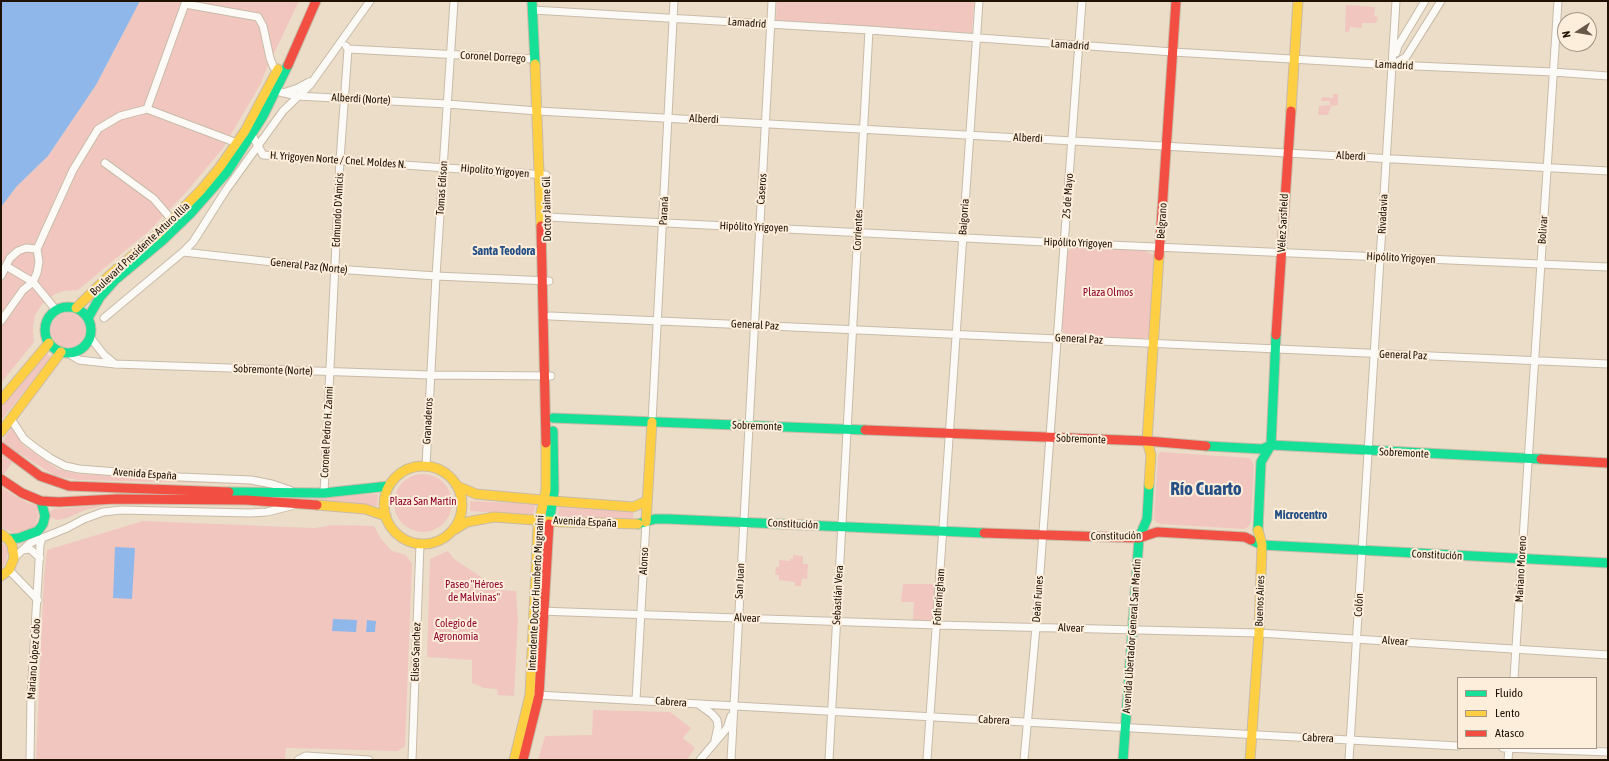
<!DOCTYPE html>
<html>
<head>
<meta charset="utf-8">
<style>
  body { margin:0 }
  #map { position:relative; width:1609px; height:761px; overflow:hidden; background:#ecddc8; font-family:"Asap Condensed",sans-serif }
  canvas { display:block }
  .frame { position:absolute; inset:0; border:2px solid #1f1202; pointer-events:none }
  .legend { position:absolute; left:1457px; top:677px; width:140px; height:72px; box-sizing:border-box; background:#fdeedb; border:1px solid #a49684; margin:0; padding:5px 7px; list-style:none; font-size:12px; color:#1f1202 }
  .legend li { display:flex; align-items:center; gap:8px; height:20px }
  .legend b { width:20px; border:1px solid #a49684 }
  .north { position:absolute; left:1557px; top:12px; width:40px; height:40px; box-sizing:border-box; background:#fdeedb; border:1px solid #a49684; border-radius:50%; rotate:258deg; font-size:11px; font-weight:700; line-height:16px; text-align:center; color:#1f1202 }
  .north::after { content:''; display:block; margin:auto; width:14px; height:18px; background:#675947; clip-path:polygon(50% 0,100% 100%,50% 72%,0 100%) }
</style>
</head>
<body>
<div id="map">
<canvas width="1609" height="761"></canvas>
<div class="frame"></div>
<ul class="legend">
<li><b style="height:5px;background:#16e098"></b>Fluido</li>
<li><b style="height:5px;background:#ffcf43"></b>Lento</li>
<li><b style="height:5px;background:#f24e42"></b>Atasco</li>
</ul>
<div class="north">N</div>
</div>
<script>
const g = document.querySelector('canvas').getContext('2d');
g.lineJoin = 'round';
function fillPath(path, color) { g.fillStyle = color; g.fill(path, 'evenodd'); }
const toPath = rows => new Path2D(rows.map(r => 'M' + r).join(''));
function strokePath(path, color, width, dash) { g.strokeStyle = color; g.lineWidth = width; g.lineCap = dash ? 'butt' : 'round'; g.setLineDash(dash || []); g.stroke(path); }
function drawText(font, color, halo, rows, align = 'center') {
  g.font = font + ' "Asap Condensed",sans-serif'; g.lineWidth = 4; g.setLineDash([]); g.textBaseline = 'middle'; g.strokeStyle = halo; g.fillStyle = color; for (const [text, x, y, turn = 0] of rows) {
    g.save(); g.translate(x, y); g.rotate((+turn || 0) * Math.PI / 180); g.textAlign = isNaN(turn) ? turn : align; if (halo) g.strokeText(text, 0, 0); g.fillText(text, 0, 0); g.restore();
  }
}
fillPath(toPath([
  [140,1,299,1,266,70,260,85,223,148,188,190,150,230,78,290,64,291,55,294,43,303,35,315,33,328,34,342,1,383,1,207,17,186,48,156,96,85],
  [777,1,974,1,972,33,776,20],
  [1346,5,1375,7,1374,16,1378,17,1376,23,1362,23,1362,28,1350,27,1349,32,1345,32],
  [1333,94,1338,94,1338,105,1331,106,1328,115,1318,115,1319,106,1330,105,1330,101,1321,101,1322,97,1333,98],
  [1073,247,1145,251,1154,255,1149,337,1140,339,1071,336,1064,333,1062,328,1066,255,1068,251],
  '51 330a17 17 0 1 1 34 0a17 17 0 1 1-34 0Z',
  [45,353,51,357,1,421,1,405],
  [12,427,23,445,58,469,79,474,249,484,78,480,55,476,19,453,1,478,1,444],
  [1160,452,1250,458,1254,465,1251,522,1248,527,1244,529,1161,524,1156,522,1154,518,1158,455],
  '394 503a29 29 0 1 1 58 0a29 29 0 1 1-58 0Z',
  [1,486,10,493,28,503,37,505,38,516,36,524,33,528,21,532,13,533,1,527],
  [378,494,377,506,283,497],
  [470,501,536,504,533,515,470,511],
  [106,505,85,510,67,518,57,520,50,517,50,512,54,509],
  [559,507,633,511,633,521,557,517],
  [143,521,315,528,332,525,374,526,381,539,392,551,406,555,412,564,405,746,398,751,286,748,285,760,36,760,44,577,47,550],
  [1,541,7,548,8,554,5,564,1,569],
  [448,551,453,558,500,590,516,591,518,619,514,696,498,695,497,689,484,688,472,683,472,660,427,657,430,559],
  [793,555,803,556,803,564,808,564,807,579,802,578,801,586,795,586,795,582,779,580,779,575,775,575,776,567,779,567,779,560,790,561,790,559,793,559],
  [903,584,935,584,933,622,913,621,914,602,901,602],
  [593,710,670,712,691,728,683,738,695,748,687,760,538,760,545,736,592,735]
]), '#f1c6bf');
fillPath(toPath([
  [1,1,140,1,96,85,48,156,17,186,1,207],
  '1199 489a6 6 0 1 1 12 0a6 6 0 1 1-12 0Z',
  [115,547,135,548,132,599,113,598],
  [333,619,357,620,356,632,332,631],
  [367,620,376,621,375,632,366,632]
]), '#90b7e9');
const street = toPath([
  [185,4,258,17,263,26,270,58,273,66,278,74],
  [533,10,869,30,1173,52,1393,65,1553,72,1608,76],
  [346,46,348,49,535,59],
  [1396,53,1398,46,1425,1],
  [1393,65,1406,57,1441,1],
  [276,91,297,96,447,104,538,111,1608,171],
  [283,93,298,88,309,82],
  [147,109,186,1],
  [249,133,252,135,263,155,546,175],
  [105,163,154,199,172,220],
  [547,217,1065,243,1608,267],
  [183,252,335,269,436,276,549,281],
  [6,266,33,282,56,310],
  [1,276,10,258,18,251,26,248,37,249,73,170,98,129,120,116,147,109,237,143],
  [550,316,1608,364],
  [104,318,183,252,193,242,226,190,283,111,310,85,370,1],
  [1,321,23,290,33,282,37,273,39,262,37,249],
  [90,337,104,355,115,364],
  [68,353,79,360,115,364,430,375,551,376],
  [11,419,24,439,37,449,50,458,65,466,79,469,180,477,251,480,272,484,290,490],
  [652,422,674,1],
  [426,466,436,276,454,1],
  [324,493,340,160,348,49],
  [23,550,30,549,40,558],
  [14,558,30,543,67,528,84,519,103,512,121,510,250,513,267,512,291,506],
  [9,570,38,600],
  [539,611,937,625,1259,633,1608,655],
  [1514,678,1558,1],
  [537,695,1458,746],
  [636,700,646,522],
  [698,704,712,714,717,720,718,727,715,740],
  [1503,748,1608,752],
  [30,760,31,696,40,545,42,538],
  [298,760,306,756,369,760],
  [412,760,420,544],
  [700,760,727,728,731,716],
  [731,760,772,1],
  [829,760,869,30],
  [927,760,979,1],
  [1024,760,1036,627,1082,1],
  [1349,760,1396,1],
  [1508,760,1509,748]
]);
const fast = toPath([
  [532,1,535,64],
  '45 330a23 23 0 1 1 46 0a23 23 0 1 1-46 0Z',
  [88,318,100,297,115,280,163,240,190,214,227,172,263,116,288,65],
  [553,418,865,430],
  [1206,446,1262,449,1271,445,1541,459],
  [229,492,324,493,389,486],
  [549,524,554,491,553,431],
  [638,524,655,519,668,519,984,533],
  [1258,530,1261,462,1271,445,1276,335],
  [8,539,19,538,38,531,43,524,45,516,41,501],
  [1251,540,1262,545,1608,563],
  [1123,760,1139,538,1147,519,1149,485]
]);
const slow = toPath([
  [535,64,541,226],
  [1291,111,1298,1],
  [76,308,110,275,158,234,201,190,220,167,245,131,278,69],
  [1,400,49,343],
  [1,432,61,352],
  '384 505a39 39 0 1 1 78 0a39 39 0 1 1-78 0Z',
  [1149,485,1151,455,1147,441,1159,256],
  [457,486,476,494,553,501,633,507,647,501],
  [317,505,365,509,386,516],
  [646,522,652,422],
  [454,530,467,522,494,517,561,522,638,524],
  [1,534,8,539,12,545,14,558,9,570,1,576],
  [514,760,530,695,538,527,546,490,546,443],
  [1250,760,1259,633,1262,545,1258,530]
]);
const jam = toPath([
  [288,65,316,1],
  [541,226,546,443],
  [1159,256,1176,1],
  [1276,335,1291,111],
  [865,430,1147,441,1206,446],
  [1,447,40,476,69,486,229,492],
  [1541,459,1608,463],
  [1,479,22,493,41,501,59,502,116,499,246,500,317,505],
  [984,533,1139,538,1157,532,1245,537,1251,540],
  [523,760,539,695,549,524]
]);
strokePath(street, '#c8bba8', 9);
strokePath(fast, '#c8bba8', 11);
strokePath(slow, '#c8bba8', 11);
strokePath(jam, '#c8bba8', 11);
strokePath(street, '#fcfaf7', 7);
strokePath(fast, '#16e098', 9);
strokePath(slow, '#ffcf43', 9);
strokePath(jam, '#f24e42', 9);
drawText('11px', '#1f1202', '#fdeedb', [
  ["Lamadrid",747,23,4],
  ["Lamadrid",1070,45,4],
  ["Coronel Dorrego",493,57,3],
  ["Lamadrid",1394,65,3],
  ["Alberdi (Norte)",361,99,3],
  ["Alberdi",704,119,3],
  ["Alberdi",1028,138,3],
  ["Alberdi",1351,156,3],
  ["H. Yrigoyen Norte / Cnel. Moldes N.",338,160,4],
  ["Hipolito Yrigoyen",495,171,5],
  ["Tomas Edison",442,188,-86],
  ["Caseros",762,189,-86],
  ["25 de Mayo",1068,196,-86],
  ["Doctor Jaime Gil",547,209,-91],
  ["Edmundo D'Amicis",338,210,-87],
  ["Paraná",664,211,-87],
  ["Rivadavia",1383,214,-87],
  ["Baigorria",964,217,-86],
  ["Belgrano",1162,221,-86],
  ["Vélez Sarsfield",1283,223,-87],
  ["Hipólito Yrigoyen",754,227,2],
  ["Corrientes",858,230,-87],
  ["Bolivar",1543,230,-86],
  ["Hipólito Yrigoyen",1078,243,2],
  ["Boulevard Presidente Arturo Illia",140,249,-43],
  ["Hipólito Yrigoyen",1401,258,3],
  ["General Paz (Norte)",309,266,6],
  ["General Paz",755,325,3],
  ["General Paz",1079,339,3],
  ["General Paz",1403,355,2],
  ["Sobremonte (Norte)",273,370,2],
  ["Granaderos",428,421,-87],
  ["Sobremonte",757,426,2],
  ["Coronel Pedro H. Zanni",327,432,-87],
  ["Sobremonte",1081,439,2],
  ["Sobremonte",1404,453,3],
  ["Avenida España",145,474,4],
  ["Avenida España",585,522,3],
  ["Constitución",793,524,3],
  ["Constitución",1116,536,-1],
  ["Constitución",1437,555,3],
  ["Alonso",644,561,-87],
  ["Mariano Moreno",1521,569,-87],
  ["San Juan",740,581,-87],
  ["Intendente Doctor Humberto Mugnaini",536,593,-87],
  ["Sebastián Vera",838,595,-87],
  ["Fotheringham",939,597,-86],
  ["Deán Funes",1038,599,-86],
  ["Buenos Aires",1260,601,-88],
  ["Colón",1359,605,-87],
  ["Alvear",747,618,2],
  ["Alvear",1071,628,2],
  ["Avenida Libertador General San Martín",1132,636,-86],
  ["Alvear",1395,641,4],
  ["Eliseo Sanchez",416,652,-88],
  ["Mariano López Cobo",34,659,-86],
  ["Cabrera",671,702,4],
  ["Cabrera",994,720,3],
  ["Cabrera",1318,738,3]
]);
drawText('11px', '#90052f', '#fdeedb', [
  ["Plaza Olmos",1108,293],
  ["Plaza San Martín",423,502],
  ["Paseo \"Héroes",474,585],
  ["de Malvinas\"",474,598],
  ["Colegio de",456,624],
  ["Agronomia",456,637]
]);
drawText('bold 12px', '#255085', '#fdeedb', [
  ["Santa Teodora",504,251],
  ["Microcentro",1301,515]
]);
drawText('bold 19px', '#255085', '#fdeedb', [
  ["Río Cuarto",1206,489]
]);
</script>
</body>
</html>
